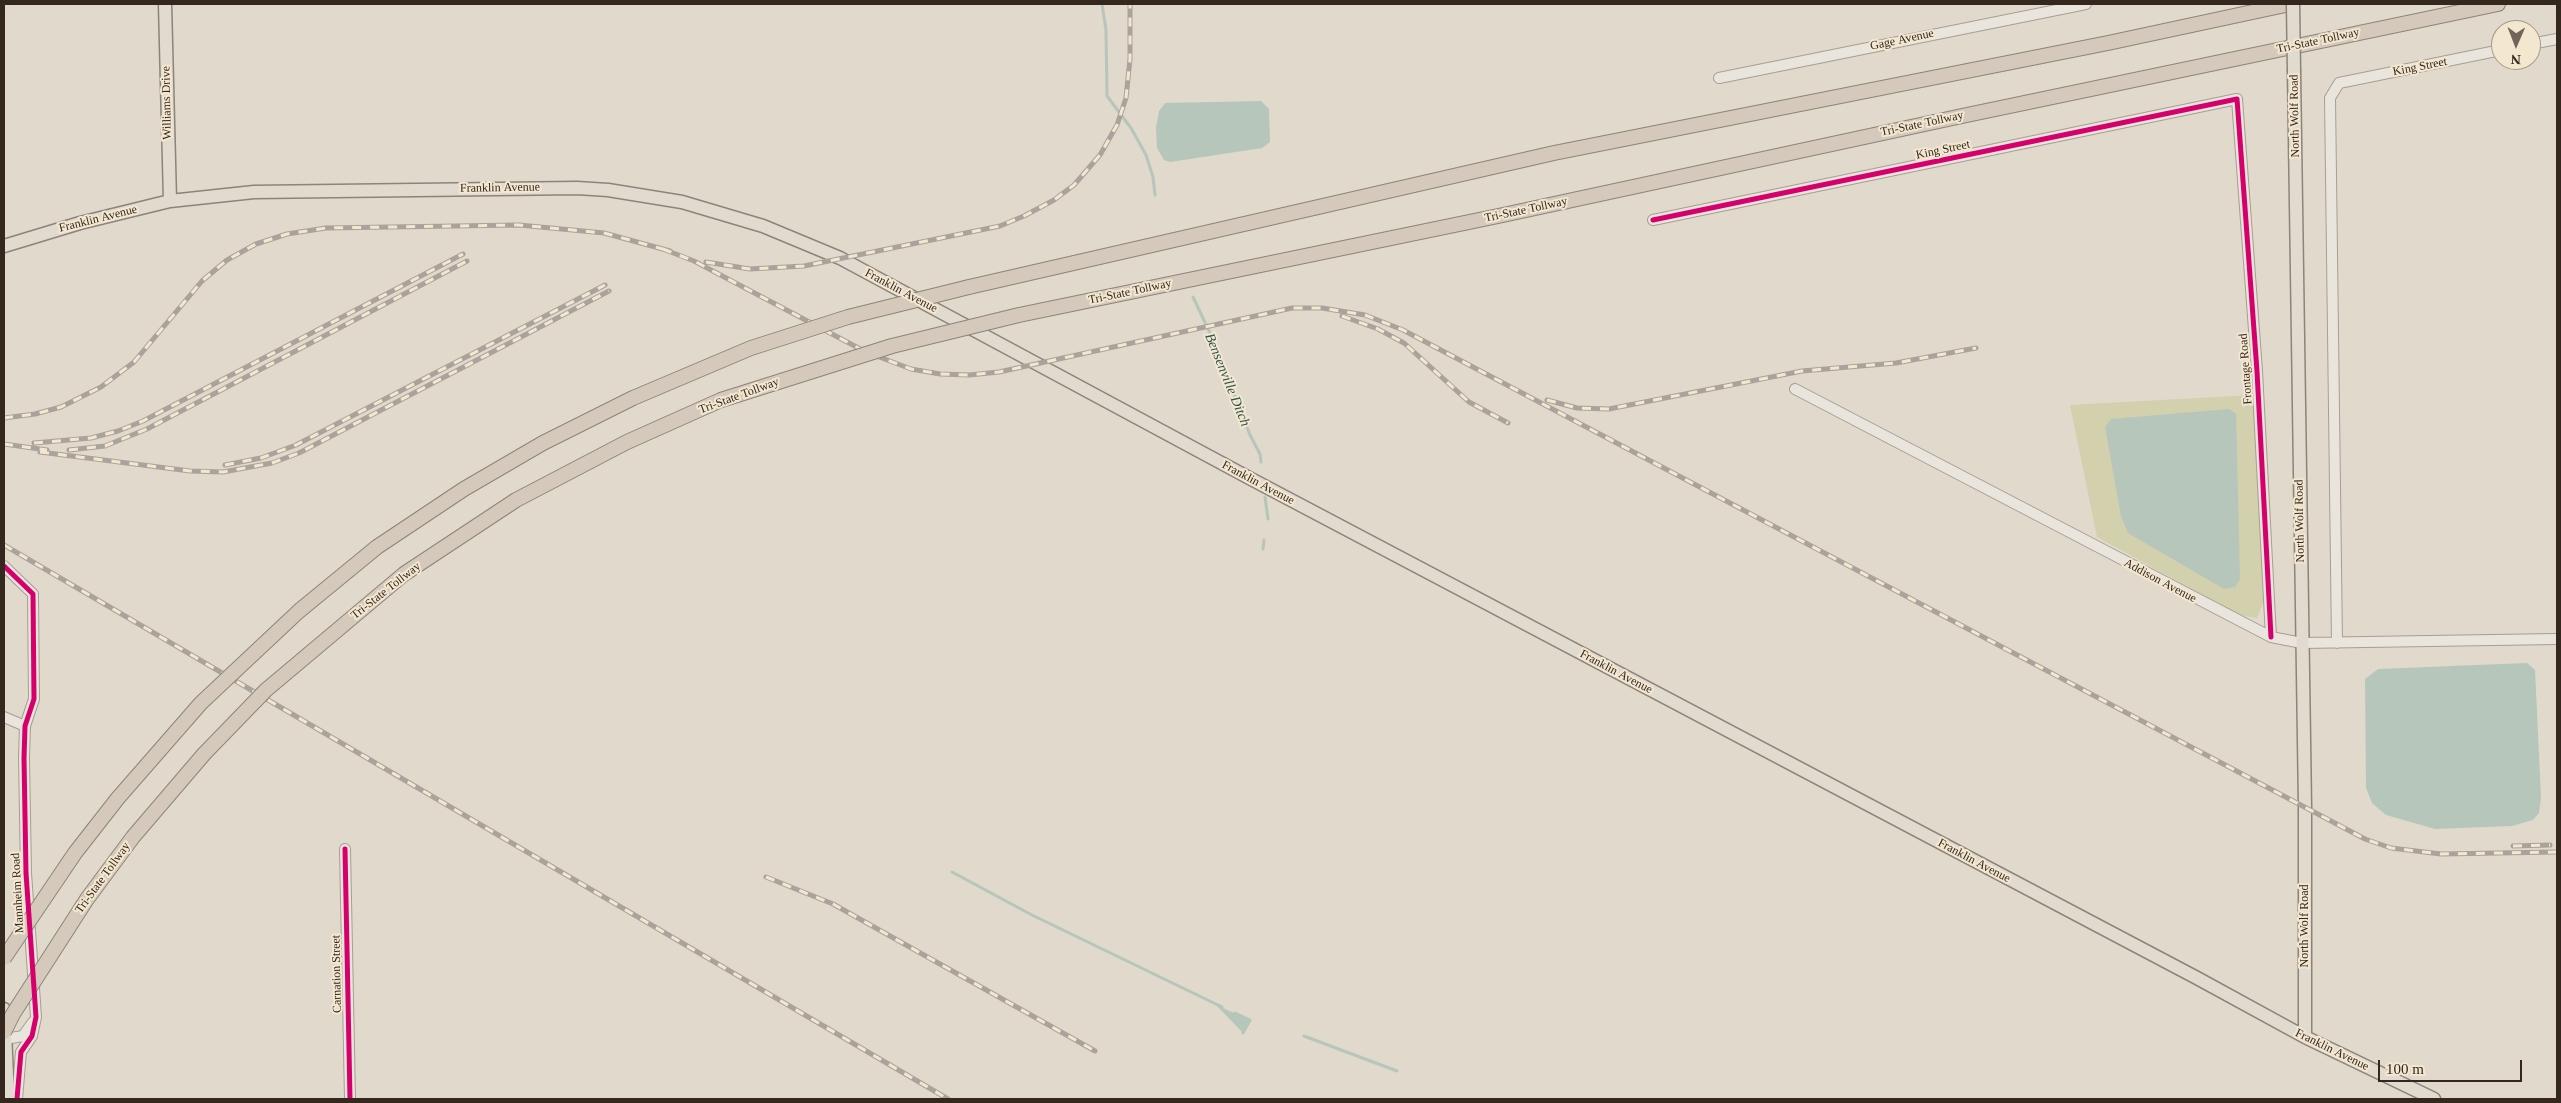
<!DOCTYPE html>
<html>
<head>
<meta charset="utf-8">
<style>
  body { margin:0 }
  #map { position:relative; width:2561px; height:1103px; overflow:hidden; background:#e1d9cb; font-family:"Times New Roman",serif }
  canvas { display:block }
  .frame { position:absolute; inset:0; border:5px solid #34271d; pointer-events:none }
  .north { position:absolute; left:2491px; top:20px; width:50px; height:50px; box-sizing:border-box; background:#f3e7d0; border:1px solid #a79a88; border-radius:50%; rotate:181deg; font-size:14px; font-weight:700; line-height:20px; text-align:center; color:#34271d }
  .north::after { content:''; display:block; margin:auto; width:18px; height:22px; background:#71655a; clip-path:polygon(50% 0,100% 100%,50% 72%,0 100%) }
  .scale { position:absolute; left:2378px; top:1060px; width:144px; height:22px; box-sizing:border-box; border:2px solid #34271d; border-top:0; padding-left:6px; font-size:15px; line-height:18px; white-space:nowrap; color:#34271d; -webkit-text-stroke:4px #f3e7d0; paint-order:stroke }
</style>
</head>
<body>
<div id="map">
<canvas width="2561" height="1103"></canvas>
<div class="frame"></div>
<div class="north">N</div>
<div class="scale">100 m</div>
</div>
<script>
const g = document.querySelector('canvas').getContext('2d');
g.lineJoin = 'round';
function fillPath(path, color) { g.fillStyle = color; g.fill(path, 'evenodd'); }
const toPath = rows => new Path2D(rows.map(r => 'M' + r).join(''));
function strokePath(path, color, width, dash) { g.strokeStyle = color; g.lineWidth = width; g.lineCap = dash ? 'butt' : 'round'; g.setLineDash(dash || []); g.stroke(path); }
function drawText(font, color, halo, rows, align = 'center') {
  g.font = font + ' "Times New Roman",serif'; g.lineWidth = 4; g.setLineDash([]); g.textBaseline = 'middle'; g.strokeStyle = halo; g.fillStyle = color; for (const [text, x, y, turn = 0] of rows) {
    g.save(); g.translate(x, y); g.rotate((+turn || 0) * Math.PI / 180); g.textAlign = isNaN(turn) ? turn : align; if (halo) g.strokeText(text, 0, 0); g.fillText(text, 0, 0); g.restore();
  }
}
fillPath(toPath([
  [2253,395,2264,600,2257,618,2239,615,2097,537,2070,405]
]), '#d2d0ad');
fillPath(toPath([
  [1261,101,1269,109,1270,142,1262,148,1170,162,1164,160,1157,148,1156,128,1159,111,1165,103],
  [2229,409,2236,414,2240,579,2235,587,2224,589,2128,533,2121,516,2105,427,2111,419],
  [2527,663,2535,670,2541,798,2539,813,2533,820,2512,826,2435,829,2386,815,2372,803,2366,788,2365,679,2378,669],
  [1216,1005,1250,1020,1243,1033]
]), '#b6c6bb');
strokePath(toPath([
  [1102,4,1106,30,1107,96,1131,128,1146,155,1153,177,1155,195],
  [1193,297,1210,333,1250,435,1260,454,1261,462],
  [1265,497,1268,519],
  [1263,549,1264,540],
  [952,872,1032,915,1222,1007],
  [1235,1013,1250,1020,1243,1033],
  [1304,1036,1397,1071]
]), '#b6c6bb', 3);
const minor = toPath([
  [2531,44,2557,39],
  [1719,78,2086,4],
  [1653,220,2237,99,2257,371,2271,637],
  [1795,389,2271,637,2302,643,2557,639],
  [4,566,33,594,34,699,25,726,24,758,26,873,36,1017,32,1036,21,1052,17,1099],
  [2337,643,2330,98,2339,83,2501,50],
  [4,717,25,726],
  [345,849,350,1099],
  [5,1039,23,1036,33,1022]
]);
const major = toPath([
  [165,4,170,201],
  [2294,71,2305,807,2305,1037],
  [4,246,80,223,170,201,254,192,577,188,608,190,682,202,763,226,840,258,1253,480,2197,978,2305,1037,2434,1099],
  [4,1009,8,1099]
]);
const highway = toPath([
  [969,287,1554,153,2108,43,2290,4],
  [1019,315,1503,215,1962,116,2498,4]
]);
strokePath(minor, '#a69e94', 12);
strokePath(major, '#8c847b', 15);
strokePath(highway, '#8c847b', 16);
strokePath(minor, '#eae5dc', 10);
strokePath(major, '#e1dace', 12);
strokePath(highway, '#d5c9bb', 14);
const rail = toPath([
  [663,249,694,261,866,352,911,369,940,374,969,375,999,372,1292,308,1322,308,1365,315,1403,330,2365,839,2391,848,2441,854,2557,852],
  [706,262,750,269,804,266,1000,226,1024,216,1054,200,1074,185,1100,155,1117,125,1126,98,1130,59,1130,4],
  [1342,316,1378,329,1404,343,1469,402,1508,423],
  [1547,400,1577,408,1609,409,1802,371,1896,363,1976,348],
  [4,418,35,414,61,407,101,387,134,362,202,281,227,260,256,244,287,234,326,228,519,225,604,233,670,251],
  [34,443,91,438,118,431,143,421,463,254],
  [4,444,47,450],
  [69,450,105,446,147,429,467,261],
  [40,452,190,471,223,472,272,463,299,453,609,291],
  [225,465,261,458,296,445,605,285],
  [4,545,948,1099],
  [2513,846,2550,845],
  [766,877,833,904,1095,1051]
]);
strokePath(rail, '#a9a39c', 5);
strokePath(rail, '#f3e7d0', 3, [9]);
const majorBridge = toPath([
  [2293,4,2294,71]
]);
const highwayBridge = toPath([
  [4,958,75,853,118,798,201,703,299,611,377,547,464,489,543,443,633,398,751,348,848,317,969,287],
  [4,1032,13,1014,87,899,133,837,204,754,266,690,404,574,516,500,627,442,721,400,892,346,1019,315]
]);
strokePath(majorBridge, '#8c847b', 15, []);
strokePath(highwayBridge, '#8c847b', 16, []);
strokePath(majorBridge, '#e1dace', 12);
strokePath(highwayBridge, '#d5c9bb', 14);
strokePath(toPath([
  [1653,220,2237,99,2257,371,2271,637],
  [4,566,33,594,34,699,25,726,24,758,26,873,36,1017,32,1036,21,1052,17,1099],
  [345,849,350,1099]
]), '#d6006c', 5);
drawText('12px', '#34271d', '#f3e7d0', [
  ["Gage Avenue",1902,40,-12],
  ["Tri-State Tollway",2318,41,-12],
  ["King Street",2420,67,-11],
  ["Williams Drive",167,103,-91],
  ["North Wolf Road",2295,116,-91],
  ["Tri-State Tollway",1922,124,-12],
  ["King Street",1943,150,-12],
  ["Franklin Avenue",500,188,-1],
  ["Tri-State Tollway",1526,210,-12],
  ["Franklin Avenue",98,219,-14],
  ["Franklin Avenue",901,291,28],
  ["Tri-State Tollway",1130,292,-12],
  ["Frontage Road",2246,369,-94],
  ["Tri-State Tollway",739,396,-20],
  ["Franklin Avenue",1258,483,28],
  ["North Wolf Road",2300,521,-91],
  ["Addison Avenue",2160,581,28],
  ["Tri-State Tollway",386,591,-38],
  ["Franklin Avenue",1616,672,28],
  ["Franklin Avenue",1974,861,28],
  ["Tri-State Tollway",103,878,-54],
  ["Mannheim Road",18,893,-93],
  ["North Wolf Road",2305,926,-90],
  ["Carnation Street",337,974,-91],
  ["Franklin Avenue",2332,1050,26]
]);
drawText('italic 14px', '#2d534e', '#f3e7d0', [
  ["Bensenville Ditch",1227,380,68]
]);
</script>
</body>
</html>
